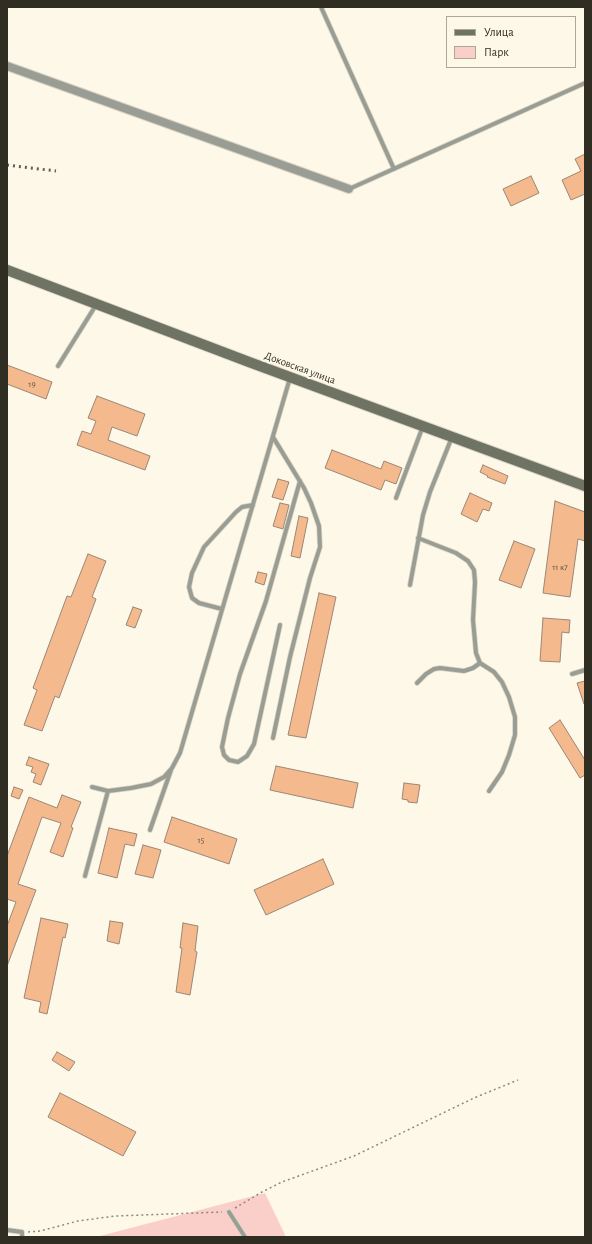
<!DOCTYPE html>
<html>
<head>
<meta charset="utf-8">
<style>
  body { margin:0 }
  #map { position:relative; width:592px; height:1244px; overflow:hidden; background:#fdf8e8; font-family:"Alegreya Sans",sans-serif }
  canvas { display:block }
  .frame { position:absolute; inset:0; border:8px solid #302d23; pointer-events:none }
  .legend { position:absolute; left:446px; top:16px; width:130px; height:52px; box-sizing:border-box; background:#fdf8e8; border:1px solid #aba799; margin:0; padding:5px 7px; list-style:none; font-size:12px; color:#302d23 }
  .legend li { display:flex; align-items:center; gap:8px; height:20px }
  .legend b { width:20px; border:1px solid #aba799 }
</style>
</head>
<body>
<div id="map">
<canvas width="592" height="1244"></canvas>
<div class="frame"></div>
<ul class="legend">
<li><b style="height:5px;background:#6e7363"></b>Улица</li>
<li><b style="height:11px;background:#facfca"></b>Парк</li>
</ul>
</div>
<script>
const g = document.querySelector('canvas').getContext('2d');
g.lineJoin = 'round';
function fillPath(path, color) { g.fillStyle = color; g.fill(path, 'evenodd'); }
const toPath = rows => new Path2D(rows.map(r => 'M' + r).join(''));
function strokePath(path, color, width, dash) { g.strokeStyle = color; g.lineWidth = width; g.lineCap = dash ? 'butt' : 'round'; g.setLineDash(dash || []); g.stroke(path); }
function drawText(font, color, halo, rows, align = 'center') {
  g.font = font + ' "Alegreya Sans",sans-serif'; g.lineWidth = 4; g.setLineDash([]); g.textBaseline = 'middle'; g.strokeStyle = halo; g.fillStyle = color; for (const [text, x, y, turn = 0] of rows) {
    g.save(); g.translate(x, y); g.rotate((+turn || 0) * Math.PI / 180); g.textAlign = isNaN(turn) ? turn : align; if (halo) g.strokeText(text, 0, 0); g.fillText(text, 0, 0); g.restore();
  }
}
fillPath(toPath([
  [265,1193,286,1237,96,1237]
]), '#facfca');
const building = toPath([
  [585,154,585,194,571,200,562,180,581,171,575,159,585,154],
  [531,176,539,193,511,206,503,189,531,176],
  [7,365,52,382,46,399,7,384,7,365],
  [97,396,145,414,137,436,112,427,108,440,150,456,145,470,77,445,82,431,91,434,96,421,88,418,97,396],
  [332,450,381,469,384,461,402,468,396,484,385,480,381,490,325,468,332,450],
  [483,465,508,476,505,484,487,477,488,476,480,472,483,465],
  [278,479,289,482,283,500,272,497,278,479],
  [470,493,492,503,489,511,483,509,477,522,461,514,470,493],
  [555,501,585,512,585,541,578,539,570,597,543,593,555,501],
  [280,503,289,505,283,529,273,526,280,503],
  [299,516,308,518,300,558,291,556,299,516],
  [514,541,535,549,521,588,499,580,514,541],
  [88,554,106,561,92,597,96,599,59,698,55,696,42,731,24,725,37,690,33,688,67,596,71,597,88,554],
  [258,572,267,574,264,585,255,582,258,572],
  [319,593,336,597,306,738,288,735,319,593],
  [133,607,142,610,135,628,126,625,133,607],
  [543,618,570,620,569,633,562,632,560,662,540,661,543,618],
  [585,681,585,703,584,704,577,683,585,681],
  [560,720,585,760,585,775,580,778,549,728,560,720],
  [29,757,49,764,41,785,33,782,36,774,31,772,33,767,26,765,29,757],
  [276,766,358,783,353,808,270,790,276,766],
  [404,783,420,785,417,803,408,802,408,800,402,799,404,783],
  [14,787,23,790,19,799,11,796,14,787],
  [62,795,81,802,71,827,73,828,63,857,50,852,61,823,42,817,18,884,36,890,7,966,7,926,16,902,7,899,7,856,29,797,57,808,62,795],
  [172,817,237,839,229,864,164,842,172,817],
  [109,828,137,834,134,846,125,844,117,878,98,873,109,828],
  [143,845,161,850,153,878,135,874,143,845],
  [323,859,334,884,266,915,254,890,323,859],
  [41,918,68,924,65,938,63,937,47,1014,39,1012,41,1002,24,998,41,918],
  [110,921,123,923,119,944,107,941,110,921],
  [183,923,198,926,195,951,197,952,190,995,176,992,182,948,180,948,183,923],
  [57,1052,75,1062,69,1071,52,1060,57,1052],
  [60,1093,136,1132,123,1156,48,1117,60,1093]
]);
fillPath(building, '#f4b98d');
strokePath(building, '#9c8676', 1);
const lane = toPath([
  [321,7,394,169],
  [349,189,585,83],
  [58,366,96,305],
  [396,498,423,426],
  [418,538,456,553,468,561,474,570,475,582,473,620,476,653,480,663,494,672,502,682,509,697,515,717,515,735,509,755,502,772,489,791],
  [410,585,423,515,430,492,452,437],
  [222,609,199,603,192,598,189,587,192,573,204,547,236,512,242,507,253,505],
  [280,625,254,744,247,756,238,762,229,760,224,755,222,747,228,718,240,674,266,601,300,481],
  [572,674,585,670],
  [417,683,426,674,434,669,440,668,464,671,473,668,480,663],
  [273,738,290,657,310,578,320,547,319,526,311,503,304,488,273,437],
  [92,787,108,791,131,788,151,784,164,777,172,768,180,753,290,378],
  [150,830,171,770],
  [85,876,108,791],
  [229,1212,245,1237],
  [7,1230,22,1232,22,1237]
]);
const street = toPath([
  [7,66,349,189]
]);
const secondary = toPath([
  [7,270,249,362,585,486]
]);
strokePath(lane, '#d8d3c5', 5.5);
strokePath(street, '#d8d3c5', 10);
strokePath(secondary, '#d8d3c5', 12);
strokePath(toPath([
  [235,1208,262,1192,282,1182,354,1156,474,1098,518,1080],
  [28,1232,40,1231,78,1221,115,1216,222,1212]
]), '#8d897c', 1.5, [2, 3]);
strokePath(lane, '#9a9d93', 4);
strokePath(street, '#9a9d93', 8);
strokePath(secondary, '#6e7363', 10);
strokePath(toPath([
  [7,165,56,171]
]), '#615e52', 3, [2, 4]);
drawText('9px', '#61503e', null, [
  ["19",32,384],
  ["11 к7",560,567],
  ["15",201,840]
]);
drawText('11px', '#302d23', '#fdf8e8', [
  ["Доковская улица",300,368,20]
]);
</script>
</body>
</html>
